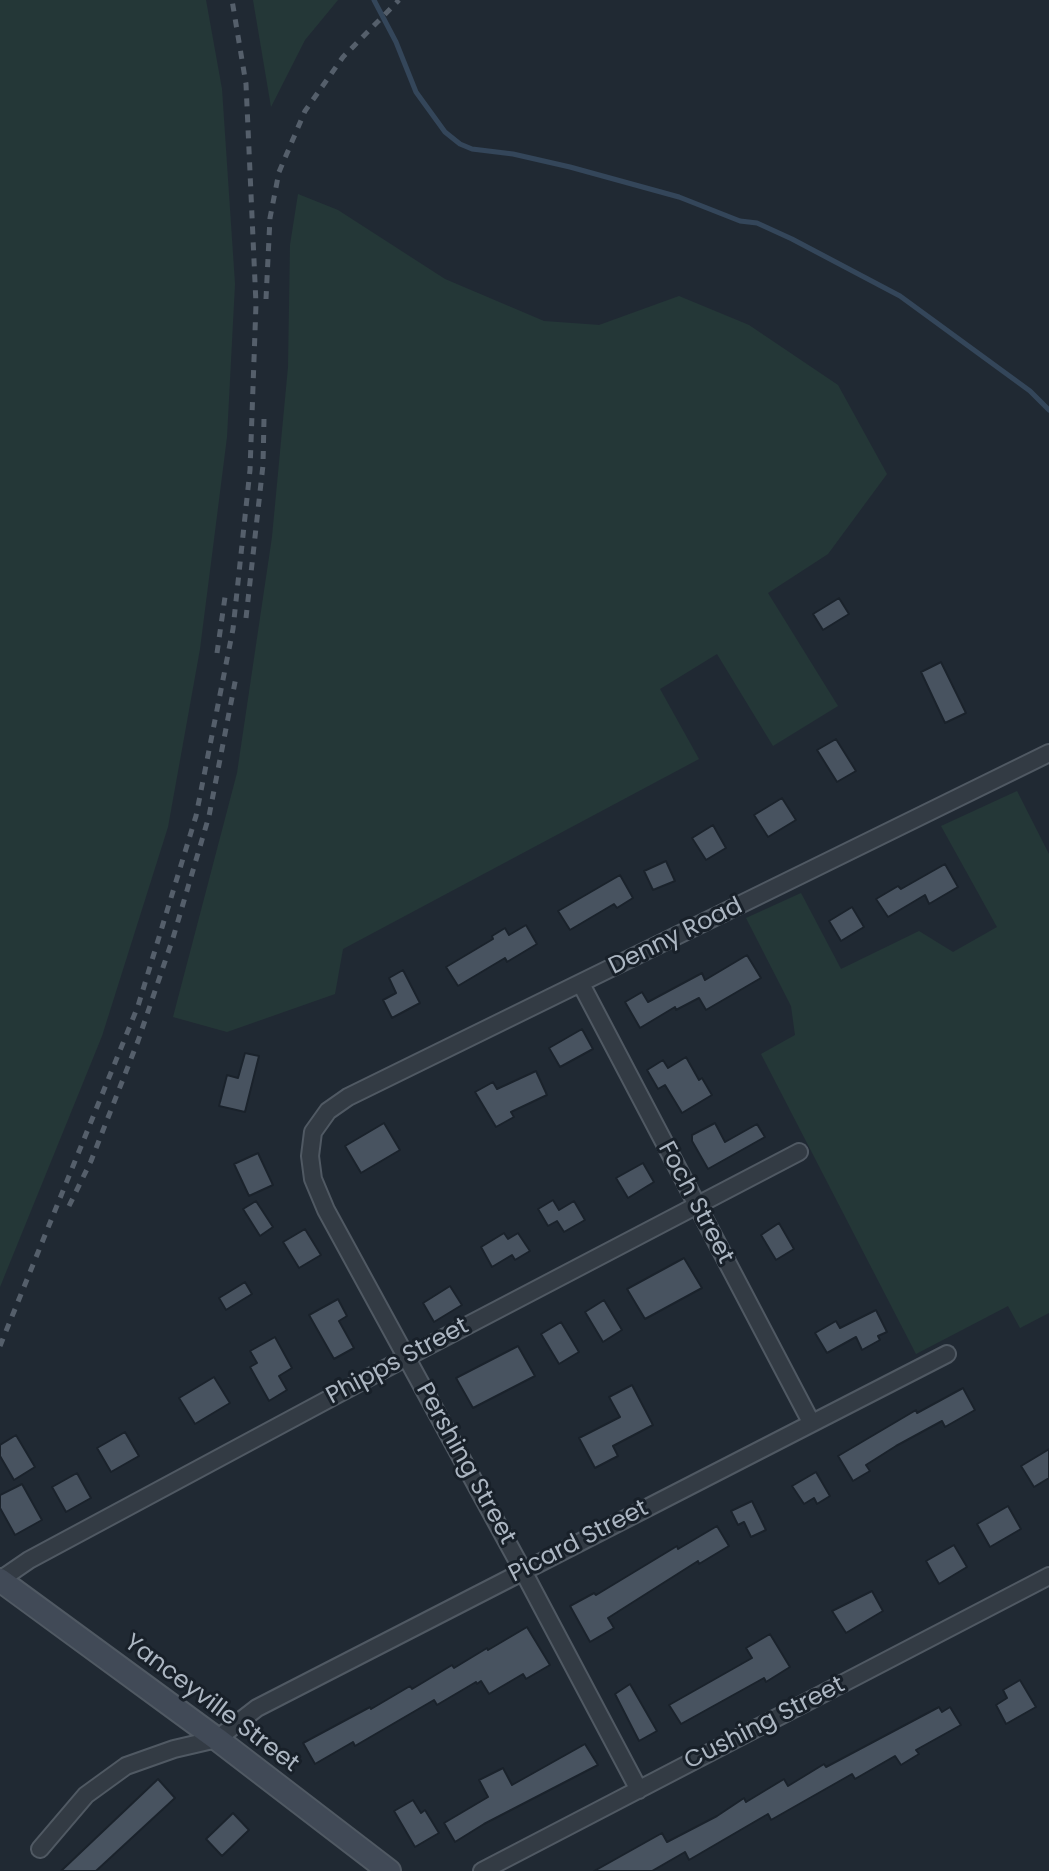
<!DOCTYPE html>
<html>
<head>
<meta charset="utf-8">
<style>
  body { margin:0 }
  canvas { display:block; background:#202933 }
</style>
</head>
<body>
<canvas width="1049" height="1871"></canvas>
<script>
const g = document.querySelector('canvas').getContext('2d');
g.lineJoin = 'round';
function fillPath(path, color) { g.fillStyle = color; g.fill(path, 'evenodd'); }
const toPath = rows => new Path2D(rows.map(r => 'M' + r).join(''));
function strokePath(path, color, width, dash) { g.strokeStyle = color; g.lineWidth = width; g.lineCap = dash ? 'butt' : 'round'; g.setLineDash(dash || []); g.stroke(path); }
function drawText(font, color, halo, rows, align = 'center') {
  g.font = font + ' Poppins,sans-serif'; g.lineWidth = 6; g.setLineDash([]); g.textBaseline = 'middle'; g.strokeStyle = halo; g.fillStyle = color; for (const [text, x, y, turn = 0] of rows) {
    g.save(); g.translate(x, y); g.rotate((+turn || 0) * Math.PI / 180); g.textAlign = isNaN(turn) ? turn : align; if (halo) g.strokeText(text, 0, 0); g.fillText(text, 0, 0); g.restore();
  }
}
fillPath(toPath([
  [0,0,206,0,222,89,235,284,227,437,200,649,168,827,102,1036,0,1287],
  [253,0,338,0,305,40,271,107],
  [298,194,338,210,445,279,544,321,599,325,679,296,749,325,838,385,887,474,828,554,768,593,838,706,773,746,717,654,660,689,699,759,343,949,335,994,227,1032,173,1017,237,773,272,537,288,367,290,245],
  [1017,791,1049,854,1049,1313,1020,1328,1008,1306,916,1354,761,1054,795,1035,791,1006,746,918,801,893,841,969,919,931,953,952,997,927,941,826]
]), '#243737');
strokePath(toPath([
  [374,0,396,42,416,92,445,132,460,144,472,149,513,154,570,167,679,197,740,221,757,223,792,239,900,296,1030,391,1049,410]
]), '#34465a', 5);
const building = toPath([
  [839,598,849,614,823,630,813,614,839,598],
  [941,662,966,713,945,723,921,672,941,662],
  [836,739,856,771,837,782,817,750,836,739],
  [782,798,796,820,768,837,754,815,782,798],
  [713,825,726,848,706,860,692,838,713,825],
  [666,861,675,881,653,890,644,871,666,861],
  [945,864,958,887,929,904,925,895,888,917,876,899,898,886,901,889,945,864],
  [620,875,633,898,617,908,614,904,570,930,558,911,620,875],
  [852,907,864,927,841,941,829,921,852,907],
  [526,925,537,944,507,962,505,958,458,986,446,967,493,939,492,936,505,928,509,935,526,925],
  [747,955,761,978,706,1010,699,998,676,1010,675,1007,640,1028,625,1002,642,992,648,1002,702,973,705,980,747,955],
  [403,970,420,1003,392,1018,383,1000,396,993,389,978,403,970],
  [582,1029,593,1049,560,1067,549,1048,582,1029],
  [245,1053,259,1056,245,1112,219,1106,227,1075,238,1078,245,1053],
  [686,1057,699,1080,702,1078,712,1095,682,1113,665,1085,658,1089,647,1070,663,1060,668,1068,686,1057],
  [536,1071,547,1095,511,1112,514,1117,496,1127,475,1092,493,1082,497,1089,536,1071],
  [384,1123,400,1150,361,1173,345,1146,384,1123],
  [715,1123,725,1142,757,1124,765,1137,708,1169,692,1141,692,1135,715,1123],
  [258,1153,273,1185,249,1196,234,1164,258,1153],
  [643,1163,654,1182,628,1198,616,1178,643,1163],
  [553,1200,559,1210,574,1201,585,1220,564,1232,557,1221,548,1226,538,1209,553,1200],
  [256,1201,273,1227,260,1236,243,1209,256,1201],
  [779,1223,794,1249,776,1260,761,1235,779,1223],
  [305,1229,321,1255,299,1268,283,1242,305,1229],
  [504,1233,508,1239,518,1233,530,1251,515,1260,512,1255,492,1267,481,1247,504,1233],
  [684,1258,702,1288,645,1319,627,1289,684,1258],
  [245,1282,252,1294,226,1310,219,1298,245,1282],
  [450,1286,462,1305,434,1322,423,1303,450,1286],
  [338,1299,347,1316,339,1321,354,1348,334,1359,309,1315,338,1299],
  [604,1300,622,1330,603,1342,585,1312,604,1300],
  [876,1310,887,1332,878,1336,880,1340,862,1350,856,1337,827,1353,815,1333,836,1321,840,1328,876,1310],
  [561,1322,579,1352,559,1364,541,1334,561,1322],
  [275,1337,292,1368,279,1376,287,1390,269,1401,250,1367,257,1363,250,1351,275,1337],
  [518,1346,535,1376,473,1408,456,1378,518,1346],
  [214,1377,230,1403,195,1424,179,1398,214,1377],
  [632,1385,653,1425,613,1446,618,1456,595,1468,579,1438,620,1417,609,1397,632,1385],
  [963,1388,975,1410,945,1427,942,1421,896,1446,866,1465,870,1471,853,1481,838,1456,916,1410,917,1413,963,1388],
  [125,1432,139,1456,111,1472,97,1448,125,1432],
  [16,1435,35,1467,14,1480,0,1456,0,1445,16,1435],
  [1049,1449,1049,1478,1034,1487,1021,1466,1049,1449],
  [816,1472,830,1496,817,1504,814,1498,804,1504,792,1486,816,1472],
  [77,1473,91,1498,66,1512,52,1487,77,1473],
  [22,1484,42,1520,15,1535,0,1508,0,1495,22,1484],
  [752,1501,766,1530,751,1537,744,1522,738,1525,731,1511,752,1501],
  [1008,1506,1021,1529,990,1547,977,1524,1008,1506],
  [717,1526,729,1546,699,1564,698,1561,608,1618,614,1628,590,1642,570,1606,594,1593,596,1595,677,1546,678,1549,717,1526],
  [954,1545,967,1567,939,1584,926,1561,954,1545],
  [872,1591,883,1611,846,1633,832,1611,872,1591],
  [527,1627,550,1665,526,1679,523,1674,489,1694,481,1681,477,1684,476,1682,437,1705,434,1700,355,1746,353,1742,315,1764,303,1743,370,1707,371,1709,410,1686,412,1689,452,1665,454,1668,487,1648,488,1650,527,1627],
  [770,1634,790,1667,766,1682,764,1678,681,1724,669,1705,752,1658,746,1648,770,1634],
  [1020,1680,1036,1707,1006,1724,996,1705,1007,1698,1003,1690,1020,1680],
  [630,1684,657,1731,639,1741,615,1694,630,1684],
  [939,1707,942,1712,950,1707,961,1725,916,1750,919,1754,901,1765,895,1756,855,1779,852,1774,771,1820,768,1814,689,1860,685,1852,652,1871,594,1871,662,1833,667,1842,717,1816,744,1798,746,1802,784,1779,788,1786,824,1764,826,1767,939,1707],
  [585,1744,598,1765,484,1824,455,1842,444,1823,488,1797,479,1780,503,1768,512,1785,585,1744],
  [158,1779,175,1798,96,1871,61,1871,158,1779],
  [413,1800,421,1813,425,1810,439,1833,415,1847,394,1811,413,1800],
  [233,1813,249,1830,222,1856,206,1839,233,1813]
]);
fillPath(building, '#485360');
strokePath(building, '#1a222b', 2);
const street = toPath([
  [581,984,811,1422],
  [0,1580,29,1560,407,1357,799,1152],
  [639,1790,523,1571,326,1210,313,1179,310,1156,313,1132,328,1111,348,1097,1049,753],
  [40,1849,86,1795,126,1766,174,1749,217,1739,257,1708,947,1354],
  [482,1871,1049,1576]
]);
const secondary = toPath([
  [0,1580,217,1739,389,1871]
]);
strokePath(street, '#505963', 20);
strokePath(secondary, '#505963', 26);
strokePath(street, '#333b44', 16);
strokePath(secondary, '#414a57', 22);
strokePath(toPath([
  [266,299,270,218,279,172,305,111,343,57,399,0],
  [246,618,263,465,264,419],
  [217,653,226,590],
  [69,1206,91,1161,138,1041,173,938,209,816,236,677],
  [0,1346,138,1006,196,816,233,629,250,470,256,304,246,84,232,0]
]), '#555f6b', 5, [8, 8]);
drawText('24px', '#acb6c2', '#182029', [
  ["Denny Road",676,937,-26],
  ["Foch Street",695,1203,62],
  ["Phipps Street",398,1362,-28],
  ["Pershing Street",465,1464,61],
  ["Picard Street",579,1542,-27],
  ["Yanceyville Street",211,1704,37],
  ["Cushing Street",765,1724,-27]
]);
</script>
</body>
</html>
